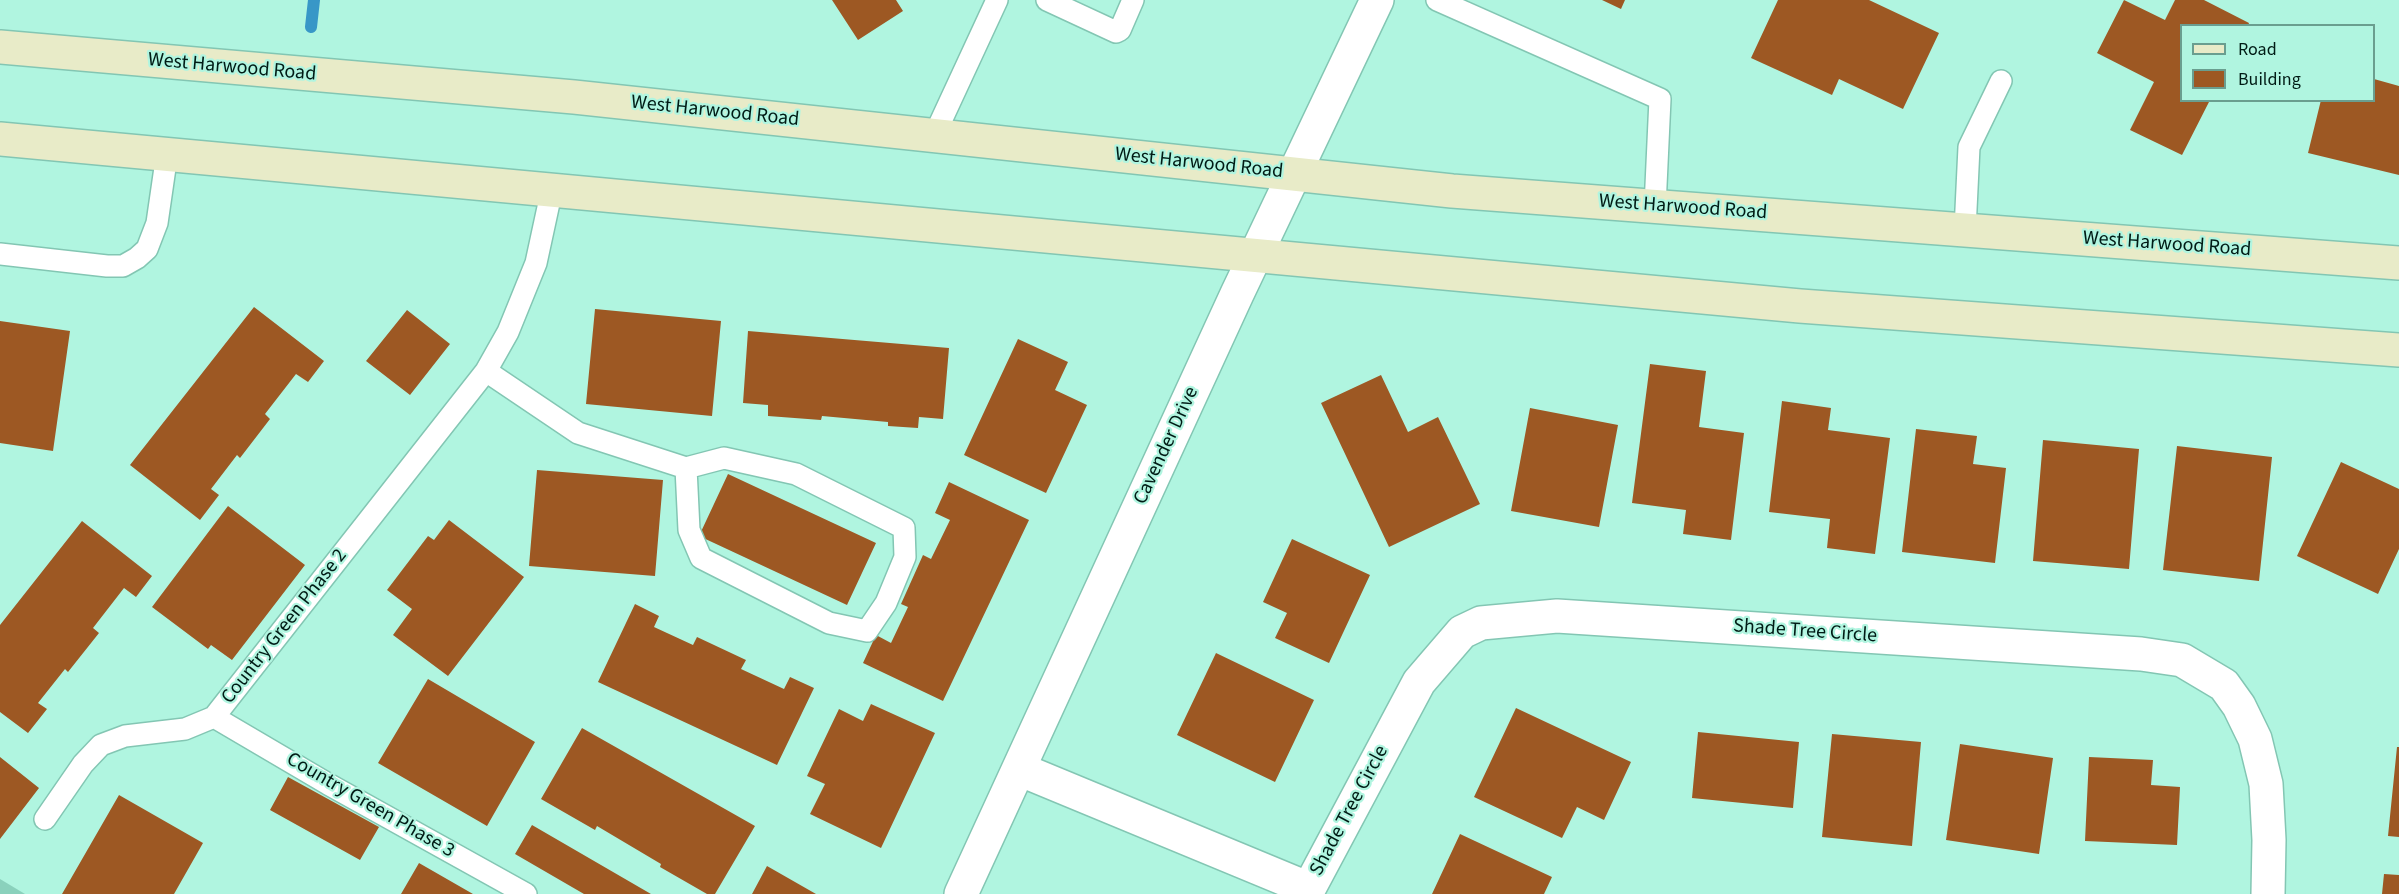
<!DOCTYPE html>
<html>
<head>
<meta charset="utf-8">
<style>
  body { margin:0 }
  #map { position:relative; width:2399px; height:894px; overflow:hidden; background:#b0f5e0; font-family:"Source Sans 3",sans-serif }
  canvas { display:block }
  .legend { position:absolute; left:2180px; top:24px; width:195px; height:78px; box-sizing:border-box; background:#b0f5e0; border:2px solid #6a9e8f; margin:0; padding:8px 10px; list-style:none; font-size:18px; color:#001b15 }
  .legend li { display:flex; align-items:center; gap:12px; height:30px }
  .legend b { width:30px; border:2px solid #6a9e8f }
</style>
</head>
<body>
<div id="map">
<canvas width="2399" height="894"></canvas>
<ul class="legend">
<li><b style="height:8px;background:#e8ebc8"></b>Road</li>
<li><b style="height:16px;background:#9d5823"></b>Building</li>
</ul>
</div>
<script>
const g = document.querySelector('canvas').getContext('2d');
g.lineJoin = 'round';
function fillPath(path, color) { g.fillStyle = color; g.fill(path, 'evenodd'); }
const toPath = rows => new Path2D(rows.map(r => 'M' + r).join(''));
function strokePath(path, color, width, dash) { g.strokeStyle = color; g.lineWidth = width; g.lineCap = dash ? 'butt' : 'round'; g.setLineDash(dash || []); g.stroke(path); }
function drawText(font, color, halo, rows, align = 'center') {
  g.font = font + ' "Source Sans 3",sans-serif'; g.lineWidth = 4.5; g.setLineDash([]); g.textBaseline = 'middle'; g.strokeStyle = halo; g.fillStyle = color; for (const [text, x, y, turn = 0] of rows) {
    g.save(); g.translate(x, y); g.rotate((+turn || 0) * Math.PI / 180); g.textAlign = isNaN(turn) ? turn : align; if (halo) g.strokeText(text, 0, 0); g.fillText(text, 0, 0); g.restore();
  }
}
fillPath(toPath([
  [0,879,25,894,0,894]
]), '#8ad1bc');
strokePath(toPath([
  [311,27,314,0]
]), '#3897c7', 12);
fillPath(toPath([
  [832,0,896,0,903,11,858,40],
  [1602,0,1625,0,1621,9],
  [1778,0,1869,0,1939,33,1903,109,1839,79,1832,95,1751,58],
  [2124,0,2165,20,2175,0,2204,0,2249,23,2248,26,2182,26,2182,100,2210,100,2182,155,2130,130,2154,82,2097,53],
  [2374,79,2399,86,2399,175,2308,153,2321,100,2374,100],
  [254,307,324,361,308,382,296,374,265,414,270,419,240,458,237,455,211,489,219,495,200,520,130,465],
  [595,309,721,321,712,416,586,404],
  [407,310,450,344,410,395,366,361],
  [0,321,70,331,53,451,0,443],
  [748,331,949,348,943,419,919,417,918,428,888,426,888,422,822,416,821,420,768,416,768,405,743,403],
  [1018,339,1068,362,1055,390,1087,405,1046,493,964,455],
  [1650,364,1706,371,1699,427,1744,433,1731,540,1683,534,1686,510,1632,503],
  [1381,375,1408,432,1438,417,1480,504,1389,547,1321,403],
  [1782,401,1831,408,1828,430,1890,438,1875,554,1827,548,1830,519,1769,512],
  [1530,408,1618,425,1599,527,1511,511],
  [1916,429,1977,436,1973,464,2006,468,1995,563,1902,552],
  [2043,440,2139,449,2129,569,2033,561],
  [2177,446,2272,457,2259,581,2163,570],
  [2341,462,2399,489,2399,549,2378,594,2297,556],
  [537,470,663,480,655,576,529,566],
  [728,474,876,543,847,605,699,536],
  [949,482,1029,520,943,701,863,663,876,635,891,643,908,607,901,604,923,555,931,559,950,520,935,513],
  [228,506,305,565,232,660,211,645,208,649,152,607],
  [449,520,524,577,448,676,393,635,412,609,387,590,428,536,434,540],
  [82,521,152,576,136,597,124,588,93,628,99,633,68,672,65,669,38,703,47,709,28,733,0,712,0,625],
  [1292,539,1370,575,1329,663,1275,638,1287,613,1263,602],
  [635,604,659,616,654,627,693,645,697,637,746,660,741,669,784,689,790,677,814,688,777,765,598,682],
  [1216,653,1314,700,1275,782,1177,735],
  [428,679,535,742,487,826,378,763],
  [871,704,935,733,881,848,810,814,825,784,807,776,839,709,863,721],
  [1516,708,1631,762,1604,820,1577,807,1562,838,1474,797],
  [582,728,755,826,715,894,707,894,660,867,661,864,597,826,595,830,541,799],
  [1698,732,1799,742,1793,808,1692,798],
  [1832,734,1921,742,1912,846,1822,837],
  [1960,744,2053,758,2039,854,1946,840],
  [2397,747,2399,747,2399,837,2388,836],
  [0,757,39,788,0,839],
  [2089,757,2153,760,2151,785,2180,787,2177,845,2085,841],
  [288,777,379,827,360,860,270,810],
  [119,795,203,843,174,894,62,894],
  [532,825,651,894,584,894,515,854],
  [1460,834,1552,877,1544,894,1432,894],
  [419,863,473,894,401,894],
  [767,866,816,894,752,894],
  [2384,874,2399,875,2399,894,2382,894]
]), '#9d5823');
const service = toPath([
  [1047,0,1116,32,1120,30,1133,0],
  [1437,0,1660,99,1655,207],
  [934,136,997,0],
  [1965,230,1969,147,2001,81],
  [0,254,107,266,123,266,137,258,147,249,157,223,167,154],
  [486,371,578,433,686,468,724,458,796,474,904,528,905,557,886,603,867,631,829,623,701,558,689,530,686,468],
  [214,717,328,784,526,894],
  [45,819,83,764,101,745,125,736,185,729,214,717,486,371,508,332,536,263,552,189]
]);
const minor = toPath([
  [1019,769,1309,889],
  [961,894,1237,294,1377,0],
  [1306,894,1419,682,1462,632,1481,623,1557,616,2141,654,2182,660,2224,685,2239,706,2255,739,2266,784,2269,840,2268,894]
]);
const secondary = toPath([
  [0,47,574,97,1452,191,2399,263],
  [0,139,1800,306,2399,350]
]);
strokePath(service, '#83c6b3', 24);
strokePath(minor, '#83c6b3', 36);
strokePath(secondary, '#83c6b3', 36);
strokePath(service, '#fff', 21);
strokePath(minor, '#fff', 33);
strokePath(secondary, '#e8ebc8', 33);
drawText('20px', '#001b15', '#b0f5e0', [
  ["West Harwood Road",232,68,5],
  ["West Harwood Road",715,112,6],
  ["West Harwood Road",1199,164,6],
  ["West Harwood Road",1683,208,4],
  ["West Harwood Road",2167,245,4],
  ["Cavender Drive",1167,446,-65],
  ["Country Green Phase 2",285,627,-52],
  ["Shade Tree Circle",1805,632,4],
  ["Country Green Phase 3",370,806,30],
  ["Shade Tree Circle",1350,811,-62]
]);
</script>
</body>
</html>
